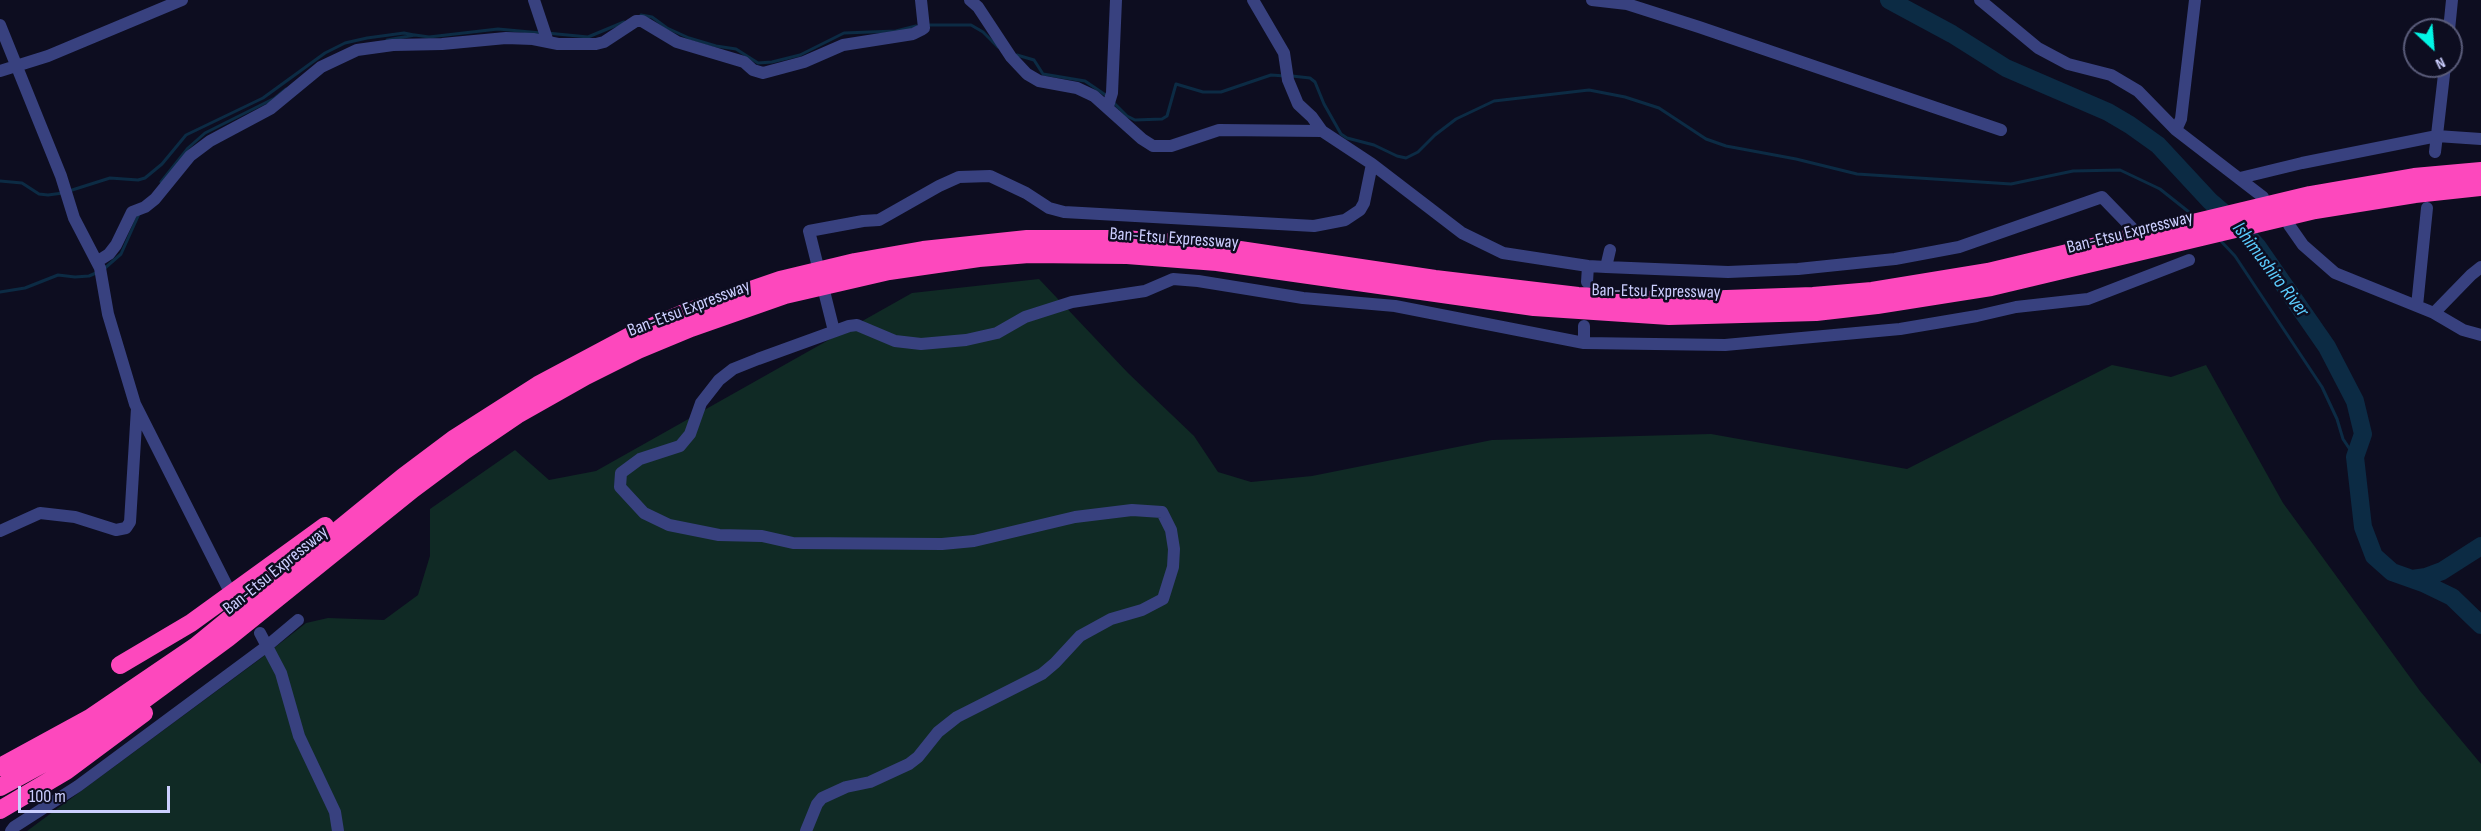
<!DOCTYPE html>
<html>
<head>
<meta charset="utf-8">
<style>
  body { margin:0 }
  #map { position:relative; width:2481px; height:831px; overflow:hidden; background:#0d0d20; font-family:"Sofia Sans Condensed",sans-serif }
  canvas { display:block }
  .north { position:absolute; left:2403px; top:18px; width:60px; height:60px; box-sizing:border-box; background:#0d0d20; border:2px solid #595b79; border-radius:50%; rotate:154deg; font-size:16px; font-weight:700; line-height:24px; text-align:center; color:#cccfff }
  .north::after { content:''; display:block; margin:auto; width:21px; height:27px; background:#02f5e5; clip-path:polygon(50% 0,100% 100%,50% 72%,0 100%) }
  .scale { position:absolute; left:18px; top:786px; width:152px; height:27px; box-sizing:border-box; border:3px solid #cccfff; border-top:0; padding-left:8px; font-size:18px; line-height:21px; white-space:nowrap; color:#cccfff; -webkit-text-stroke:4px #0d0d20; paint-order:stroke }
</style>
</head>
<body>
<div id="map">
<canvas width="2481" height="831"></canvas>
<div class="north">N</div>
<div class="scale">100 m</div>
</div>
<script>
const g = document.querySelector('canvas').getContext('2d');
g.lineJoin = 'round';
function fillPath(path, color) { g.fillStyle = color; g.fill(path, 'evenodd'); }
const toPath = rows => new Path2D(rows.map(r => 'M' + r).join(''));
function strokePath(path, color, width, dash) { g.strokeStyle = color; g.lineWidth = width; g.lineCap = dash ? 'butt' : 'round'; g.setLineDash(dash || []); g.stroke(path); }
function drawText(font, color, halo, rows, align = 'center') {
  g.font = font + ' "Sofia Sans Condensed",sans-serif'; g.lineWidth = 5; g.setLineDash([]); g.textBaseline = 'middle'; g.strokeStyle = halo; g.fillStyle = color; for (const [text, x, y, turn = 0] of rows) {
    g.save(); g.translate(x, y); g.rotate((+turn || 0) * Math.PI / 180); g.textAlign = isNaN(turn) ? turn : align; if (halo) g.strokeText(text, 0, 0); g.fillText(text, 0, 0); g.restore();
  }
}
fillPath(toPath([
  [1039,279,1128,373,1194,436,1218,472,1251,482,1312,476,1492,440,1711,434,1907,469,2112,365,2171,377,2206,365,2283,503,2420,691,2481,764,2481,831,27,831,260,659,306,623,328,618,384,620,418,595,430,556,430,509,515,450,549,480,596,471,912,293]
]), '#102a25');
strokePath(toPath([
  [641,15,652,17,667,28,689,38,716,46,736,49,758,63,772,62,800,55,844,33,896,31,916,26],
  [926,25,971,25,983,32,998,47],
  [547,33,588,37,624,22],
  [387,40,415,35,429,37,498,29,541,33],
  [1017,55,1034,60,1043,74,1085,81,1107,96],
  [1292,76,1310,78,1315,82,1324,104,1341,134,1347,138,1374,145,1397,156,1406,158,1418,152,1435,135,1456,119,1494,101,1589,90,1625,97,1659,108,1706,139,1726,146,1796,159,1857,174,2011,184,2073,171,2120,170,2160,189,2194,216],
  [1112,101,1127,116,1135,120,1162,119,1167,116,1176,84,1203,92,1221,92,1271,75,1285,76],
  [0,181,22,183,39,194,48,195,63,193],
  [161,182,188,148,205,133,275,98,286,89],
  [69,191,110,178,138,180,145,178,162,164,186,135,263,98,325,53,345,43,367,38,404,33,414,35],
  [2219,239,2235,256,2322,387,2337,419,2343,439,2355,457],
  [105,268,121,254,139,214],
  [0,292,25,288,58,275,75,277,89,276,96,273]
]), '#0c2b44', 3);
strokePath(toPath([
  [1889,0,1952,34,2006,68,2108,112,2130,125,2158,145,2210,201,2238,225,2257,246,2327,347,2355,401,2363,434,2355,457,2363,527,2374,556,2392,572,2423,583,2452,597,2481,625],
  [2412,579,2426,577,2442,571,2481,546]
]), '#0c2b44', 18);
strokePath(toPath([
  [534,0,548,42],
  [970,0,978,7,1011,57,1027,74,1039,81,1077,88,1094,96,1142,139,1153,146,1171,146,1219,130,1322,131],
  [1253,0,1284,53,1288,80,1298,104,1312,117,1322,131,1372,164,1462,233,1503,253,1588,266,1606,267],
  [1592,0,1627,4,1699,27,2001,130],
  [1980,0,2038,48,2068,64,2111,75,2138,91,2176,130,2263,197],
  [0,25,61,176,74,218,100,268,108,314,135,404,227,586],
  [2449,30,2452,0],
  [0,71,48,56,182,0],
  [1108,106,1112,93,1116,0],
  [2176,130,2181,119,2195,0],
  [2435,152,2445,66],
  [2240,178,2302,163,2437,136,2481,139],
  [2289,225,2303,245,2335,273,2434,313,2463,330,2481,335],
  [1610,250,1606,267,1728,272,1798,269,1895,259,1959,247,2102,197,2132,228],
  [98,261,109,254,116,245,132,212,145,207,155,199,190,156,210,141,270,109,321,67,357,50,393,45,442,44,506,38,533,39,558,44,596,44,604,42,636,21,642,21,677,42,744,62,753,70,763,73,804,62,843,45,913,34,921,30,924,28,921,0],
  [1587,282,1588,266],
  [2417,306,2427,208],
  [2434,313,2471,275,2481,267],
  [834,331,809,231,863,221,879,220,939,186,959,177,990,176,1026,193,1049,208,1064,212,1314,226,1345,220,1360,210,1364,203,1372,164],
  [1584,343,1584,326],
  [0,531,40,513,75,517,116,530,126,528,130,522,137,408],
  [260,633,281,673,299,736,335,812,338,831],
  [11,831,14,827,78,786,267,646,298,620],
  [806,831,817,804,822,798,846,787,870,782,909,764,918,757,938,732,957,717,1042,674,1055,663,1080,636,1111,619,1142,610,1163,599,1173,567,1174,549,1171,530,1162,512,1132,510,1075,517,974,541,942,544,793,543,762,536,719,535,669,525,644,513,620,487,621,473,640,459,680,446,690,434,701,403,719,380,733,369,758,359,849,326,857,325,895,341,921,344,966,340,997,333,1025,317,1072,302,1145,291,1173,279,1198,281,1303,298,1395,306,1584,343,1725,345,1900,329,1977,316,2016,307,2088,299,2189,260]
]), '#38417f', 12);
strokePath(toPath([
  [120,665,191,623,325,526],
  [0,767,90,718,196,646,403,477,455,438,538,385,630,336,684,313,780,280,855,262,923,250,1027,239,1124,239,1213,246,1435,279,1578,296,1669,301,1813,296,1872,291,1988,272,2310,195,2414,177,2481,171],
  [0,787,57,756,141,702,228,638,413,489,464,451,517,415,586,376,638,350,691,328,785,295,889,271,979,258,1029,254,1127,255,1217,262,1534,307,1669,316,1816,312,1877,305,1991,287,2315,210,2415,194,2481,187],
  [0,810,66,771,144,713]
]), '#fd48bd', 18);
drawText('18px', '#cccfff', '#0d0d20', [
  ["Ban-Etsu Expressway",2130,233,-14],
  ["Ban-Etsu Expressway",1174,239,4],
  ["Ban-Etsu Expressway",1656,292,1],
  ["Ban-Etsu Expressway",689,309,-21],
  ["Ban-Etsu Expressway",276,571,-39]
]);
drawText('italic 20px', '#5bcdfe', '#0d0d20', [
  ["Ishimushiro River",2270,270,53]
]);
</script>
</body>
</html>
